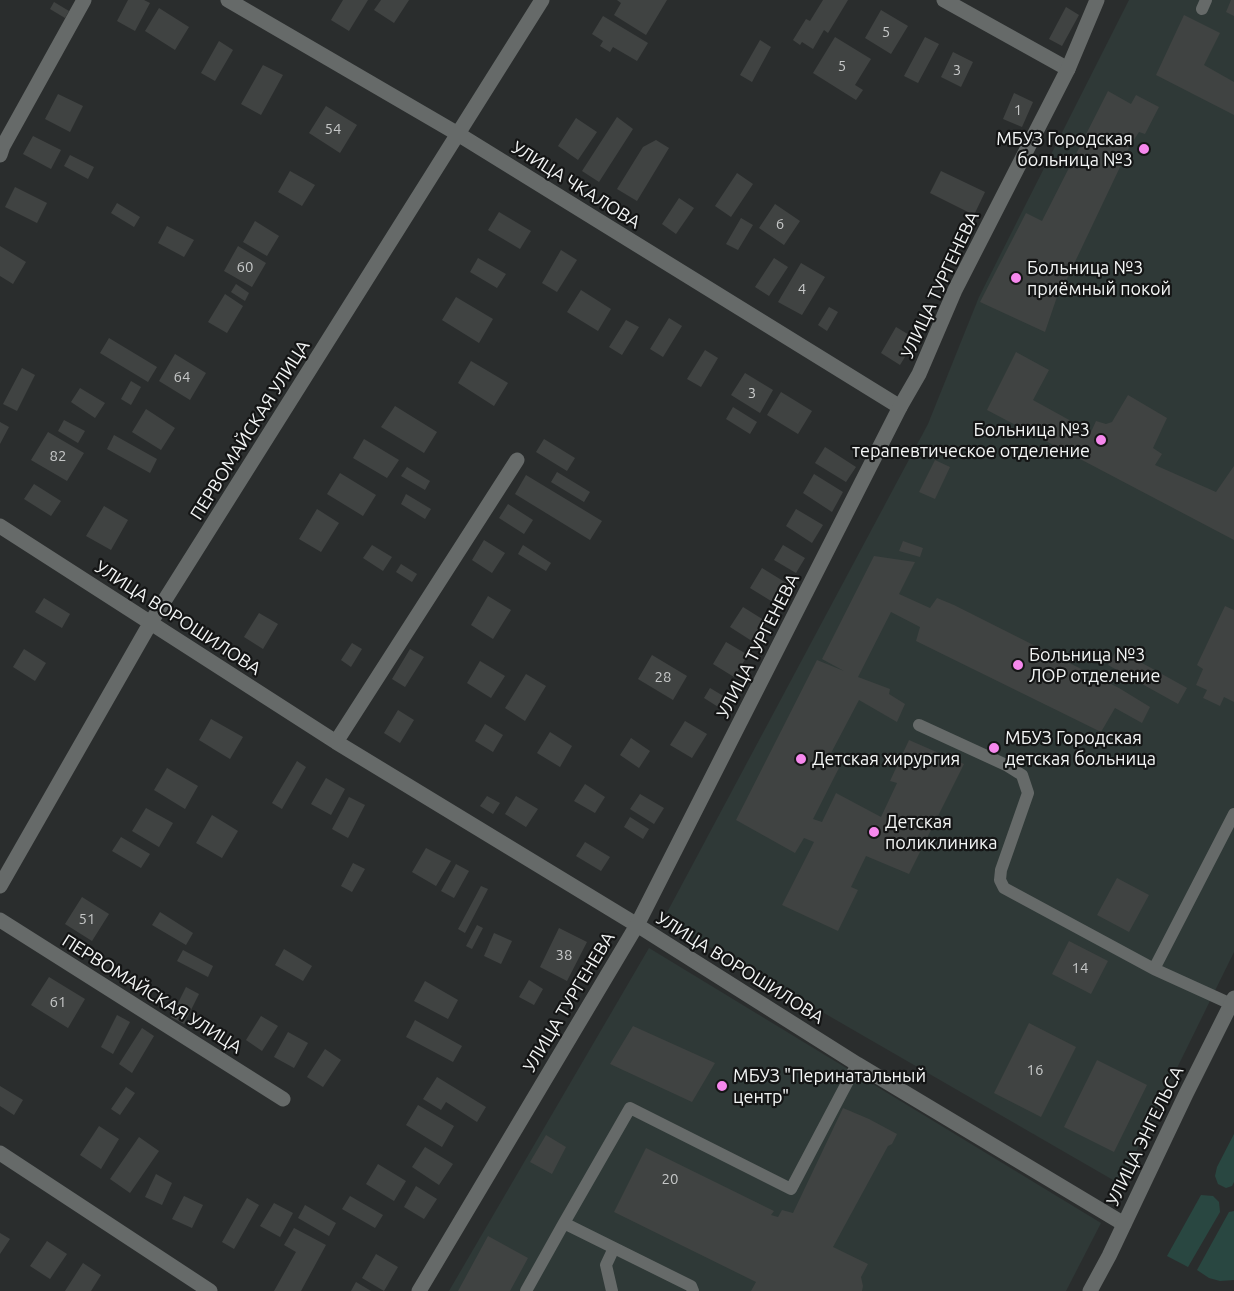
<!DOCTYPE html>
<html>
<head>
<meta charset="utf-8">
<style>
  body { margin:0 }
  canvas { display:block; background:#2a2d2d }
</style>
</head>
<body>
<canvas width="1234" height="1291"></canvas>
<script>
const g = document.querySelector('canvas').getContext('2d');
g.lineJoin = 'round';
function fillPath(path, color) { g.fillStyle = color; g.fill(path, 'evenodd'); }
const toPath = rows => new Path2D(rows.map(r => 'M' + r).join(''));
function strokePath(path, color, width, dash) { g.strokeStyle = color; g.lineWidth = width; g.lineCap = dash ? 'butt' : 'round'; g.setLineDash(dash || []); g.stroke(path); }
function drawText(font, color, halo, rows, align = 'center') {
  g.font = font + ' Ubuntu,sans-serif'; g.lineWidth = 4.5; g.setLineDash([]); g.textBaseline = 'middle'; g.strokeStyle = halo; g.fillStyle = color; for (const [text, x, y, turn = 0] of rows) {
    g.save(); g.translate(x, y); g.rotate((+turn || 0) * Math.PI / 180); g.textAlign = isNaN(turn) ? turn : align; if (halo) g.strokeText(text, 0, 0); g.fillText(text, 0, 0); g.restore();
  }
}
fillPath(toPath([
  [1129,0,1234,0,1234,952,1120,1184,663,920,928,424,979,297],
  [649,948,1101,1223,1066,1291,449,1291]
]), '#2f3937');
fillPath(toPath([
  [1234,1134,1234,1182,1232,1186,1226,1188,1218,1184,1215,1176,1217,1167],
  [1201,1195,1213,1196,1219,1202,1220,1212,1188,1267,1167,1256],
  [1234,1211,1234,1280,1220,1281,1209,1278,1197,1270,1229,1212]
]), '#294741');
fillPath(toPath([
  [128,0,144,0,150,3,135,31,117,21],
  [343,0,368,0,349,31,331,20],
  [381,0,409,0,394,23,374,10],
  [617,0,667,0,646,35,614,15,621,3],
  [823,0,848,0,828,33,824,30,813,49,802,42,800,45,793,40,806,19,810,21],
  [1231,0,1234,0,1234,16,1226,12],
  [54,2,69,11,65,18,50,9],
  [1066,7,1079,15,1062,46,1049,39],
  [159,8,189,27,175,50,145,31],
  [881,10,908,26,891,54,865,38],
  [1184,15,1220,33,1204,65,1234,82,1234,115,1156,75],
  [603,16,648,43,637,61,613,47,610,52,600,46,603,41,592,34],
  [835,37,871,59,855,85,863,90,856,100,813,73],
  [925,37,939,44,918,83,904,76],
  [760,40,771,47,752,82,740,75],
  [219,41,233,50,215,81,201,73],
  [953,52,973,62,961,87,941,77],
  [263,65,283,75,261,115,241,104],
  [1108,91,1131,104,1136,95,1159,107,1145,134,1139,132,1130,146,1064,285,1060,288,1045,332,980,302,1026,213,1042,221],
  [1014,93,1033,102,1022,127,1003,119],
  [58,94,83,106,70,132,45,119],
  [326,106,357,125,340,153,309,133],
  [617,117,633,129,599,182,582,171],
  [576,118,597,132,578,160,558,146],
  [33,136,61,150,51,169,23,154],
  [656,140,669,148,637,201,617,189,643,147],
  [70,155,94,167,88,179,64,166],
  [290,171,315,185,302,206,278,192],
  [941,171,985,192,974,215,930,193],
  [737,173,753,184,731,217,715,206],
  [15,187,47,203,37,223,5,207],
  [679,198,694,208,676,234,662,224],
  [117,203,140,217,134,227,111,213],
  [775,204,800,221,784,245,759,228],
  [499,212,531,231,520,249,488,230],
  [741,218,753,225,738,250,726,244],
  [255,221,279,236,267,256,243,242],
  [167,226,194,240,184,257,158,243],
  [0,246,26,262,13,284,0,276],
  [238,246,266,263,252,287,224,271],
  [561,250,577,260,557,292,542,283],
  [478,258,506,274,497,288,470,272],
  [774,258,788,267,769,296,755,287],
  [801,263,825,277,802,315,778,302],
  [236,284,249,293,245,301,231,292],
  [581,290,611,309,598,331,567,312],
  [225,294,243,306,227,333,208,322],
  [456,297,493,319,479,343,442,320],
  [829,307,838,312,827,331,818,325],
  [669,318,682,326,663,357,650,349],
  [626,320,639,327,622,355,609,347],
  [896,327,916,339,900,365,881,353],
  [109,338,157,367,148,382,100,353],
  [705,350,718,358,701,387,687,379],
  [1016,352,1049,370,1033,400,1091,432,1096,421,1106,424,1112,422,1128,395,1167,418,1153,448,1162,454,1155,465,1216,492,1234,466,1234,540,987,410],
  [175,354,206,373,190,400,159,381],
  [471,361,508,383,494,406,458,383],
  [22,368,35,375,17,411,3,404],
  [745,373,773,390,760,413,731,395],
  [131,381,141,387,131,405,121,399],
  [80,388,105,403,95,418,71,402],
  [781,392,812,411,798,434,767,415],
  [395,406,437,432,424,453,381,427],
  [733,407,757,422,750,434,726,419],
  [146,409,175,428,161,450,132,432],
  [64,420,85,431,78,443,58,431],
  [0,422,9,427,0,444],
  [48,432,84,453,67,481,31,460],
  [114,435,157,459,150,473,107,449],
  [364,439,399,460,387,478,353,458],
  [544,439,575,458,567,471,536,452],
  [825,447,856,467,846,482,815,463],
  [935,460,950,467,935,499,919,492],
  [407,467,430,481,425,490,401,476],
  [557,472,590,492,584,502,551,482],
  [340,473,376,495,363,516,327,494],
  [814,474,843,492,832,512,803,493],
  [526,475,602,521,590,540,515,494],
  [34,484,61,501,51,516,24,499],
  [406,494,431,509,425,519,401,504],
  [508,504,533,520,524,534,499,518],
  [104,506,128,520,111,550,86,536],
  [317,509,339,523,321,552,299,539],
  [796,509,823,525,812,543,786,526],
  [484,540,505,553,492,573,472,560],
  [903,541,923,548,920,557,899,551],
  [372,545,392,557,383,571,363,558],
  [523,545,551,563,546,571,518,554],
  [783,545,805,558,796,573,774,560],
  [874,556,915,562,899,594,930,608,937,598,954,605,1119,688,1150,707,1142,723,1115,708,1101,732,916,641,920,627,891,612,858,677,890,689,889,694,905,704,897,722,859,700,830,755,842,762,813,819,822,822,836,793,881,817,897,783,890,781,909,740,964,764,909,874,866,856,851,887,858,890,838,931,782,905,814,842,804,838,795,853,736,820,817,660,844,671,822,659],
  [401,564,417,574,412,582,396,572],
  [762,568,788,584,776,604,750,588],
  [488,596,511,610,493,639,471,625],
  [44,598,70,614,62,628,35,612],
  [1225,606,1234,610,1234,702,1224,697,1220,706,1203,698,1207,690,1196,685,1203,669,1197,665],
  [743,607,767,622,755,643,730,627],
  [259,613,278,624,263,649,244,637],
  [726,642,748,655,734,677,713,664],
  [352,643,362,649,351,667,341,660],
  [24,649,46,663,35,681,13,667],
  [410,649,424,657,405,687,392,679],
  [1117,649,1187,688,1178,704,1108,665],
  [652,655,687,676,673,700,638,679],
  [480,661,505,676,491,698,467,683],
  [526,674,546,686,525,721,505,708],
  [710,688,730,700,723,710,704,698],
  [398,710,414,720,400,743,384,733],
  [211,719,243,737,230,759,199,740],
  [685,721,707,734,692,758,670,745],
  [485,724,503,735,493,752,475,741],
  [550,732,572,746,560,767,537,753],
  [631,738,650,751,639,768,620,755],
  [297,761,306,767,282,809,272,803],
  [167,768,198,786,185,809,154,790],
  [326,778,345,789,331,815,311,804],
  [585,784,605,797,595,813,574,801],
  [640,794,664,808,654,824,630,809],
  [487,796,500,803,493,814,480,806],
  [516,796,538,809,526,827,505,814],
  [349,797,365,805,348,838,332,829],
  [146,808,173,823,159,847,132,831],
  [212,815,238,831,222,858,196,843],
  [630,817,649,829,643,839,624,827],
  [121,837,150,854,141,868,112,851],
  [585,842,610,857,601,871,576,856],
  [426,848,451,861,436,886,412,872],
  [353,863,365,869,352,892,341,886],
  [456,864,469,871,454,898,441,891],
  [1117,878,1149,895,1129,932,1097,915],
  [481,886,488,889,465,933,458,929],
  [82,897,109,914,92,941,65,924],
  [160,912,193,933,186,945,152,925],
  [477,925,483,928,472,949,466,946],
  [559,928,587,942,567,981,540,967],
  [494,933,512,941,501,964,484,956],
  [1069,941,1108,961,1091,994,1052,974],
  [284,949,312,966,303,981,275,965],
  [183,950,213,966,208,977,177,961],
  [49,977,85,999,68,1028,31,1005],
  [529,980,543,989,534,1005,519,997],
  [425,981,458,1000,448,1019,414,1001],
  [186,987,199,994,184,1024,171,1017],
  [117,1015,130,1022,113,1054,101,1047],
  [261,1016,278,1026,262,1051,246,1040],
  [415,1020,462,1046,453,1062,406,1037],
  [1029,1023,1076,1047,1041,1117,994,1093],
  [633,1026,715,1063,692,1102,610,1064],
  [142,1028,154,1036,132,1073,119,1064],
  [288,1032,308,1043,294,1068,274,1057],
  [325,1049,341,1060,323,1087,307,1077],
  [1097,1060,1147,1085,1114,1152,1064,1127],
  [437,1077,486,1107,477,1122,446,1102,441,1110,423,1099],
  [0,1086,23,1100,14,1115,0,1106],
  [126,1087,135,1093,120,1115,111,1109],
  [418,1105,454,1126,442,1147,406,1125],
  [843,1108,869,1119,897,1134,892,1144,888,1146,833,1247,868,1264,861,1277,863,1286,862,1291,751,1291,756,1282,614,1212,646,1148,774,1211,771,1215,778,1217,782,1210,793,1213],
  [99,1126,119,1139,101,1169,80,1155],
  [546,1135,566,1147,552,1174,530,1162],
  [139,1137,159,1151,130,1193,110,1179],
  [425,1147,453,1164,439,1185,412,1167],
  [378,1164,406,1181,394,1201,366,1184],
  [156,1174,172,1183,162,1205,145,1197],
  [416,1186,437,1199,424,1219,404,1207],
  [184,1196,203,1205,192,1228,172,1219],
  [350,1196,383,1215,375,1228,342,1209],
  [247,1198,259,1205,234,1249,222,1242],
  [274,1203,293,1213,280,1237,260,1226],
  [305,1205,336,1223,329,1236,298,1218],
  [294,1228,326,1245,301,1291,274,1291,296,1252,284,1245],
  [0,1233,10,1239,0,1254],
  [488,1236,528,1258,510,1291,458,1291],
  [47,1241,67,1254,50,1279,30,1266],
  [376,1254,398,1267,384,1291,362,1278],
  [83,1263,101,1275,91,1291,65,1291],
  [356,1282,371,1291,351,1291]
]), '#404342');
strokePath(toPath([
  [1202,9,1206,0],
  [919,725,1006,765,1022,775,1028,793,1001,870,1000,880,1004,888,1154,969],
  [1231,1004,1154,969,1234,814],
  [526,1291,564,1223],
  [612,1291,606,1265,614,1248],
  [693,1291,691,1286,564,1223,630,1108,791,1189,857,1064]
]), '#666a69', 12);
strokePath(toPath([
  [228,0,458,134,900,407],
  [944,0,1068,69],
  [0,155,3,146,84,0],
  [0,526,336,742,637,925],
  [336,742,517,460],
  [0,886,151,622,542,0],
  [0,920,283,1099],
  [0,1153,210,1291]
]), '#666a69', 15);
strokePath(toPath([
  [637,925,857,1064,1124,1224],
  [419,1291,637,925,900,407,919,374,955,290,1068,69,1097,0]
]), '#666a69', 15);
strokePath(toPath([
  [1090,1291,1109,1256,1186,1094,1234,998]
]), '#666a69', 15);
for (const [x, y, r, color] of [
  [1144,149,6,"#f688ed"],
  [1016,278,6,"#f688ed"],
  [1101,440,6,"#f688ed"],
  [1018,665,6,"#f688ed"],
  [994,748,6,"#f688ed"],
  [801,759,6,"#f688ed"],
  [874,832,6,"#f688ed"],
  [722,1086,6,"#f688ed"]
]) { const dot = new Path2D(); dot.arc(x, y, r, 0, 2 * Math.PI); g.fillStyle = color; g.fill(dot); strokePath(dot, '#141515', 2); }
drawText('15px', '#c6c8c8', null, [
  ["5",886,32],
  ["5",842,66],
  ["3",957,70],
  ["1",1018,110],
  ["54",333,129],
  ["6",780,224],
  ["60",245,267],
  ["4",802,289],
  ["64",182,377],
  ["3",752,393],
  ["82",58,456],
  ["28",663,677],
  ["51",87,919],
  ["38",564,955],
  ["14",1080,968],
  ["61",58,1002],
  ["16",1035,1070],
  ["20",670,1179]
]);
drawText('18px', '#f3f5f5', '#141515', [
  ["МБУЗ Городская",1133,139,"right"],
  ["больница №3",1133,160,"right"],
  ["Больница №3",1027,268],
  ["приёмный покой",1027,289],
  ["Больница №3",1090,430,"right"],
  ["терапевтическое отделение",1090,451,"right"],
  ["Больница №3",1029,655],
  ["ЛОР отделение",1029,676],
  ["МБУЗ Городская",1005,738],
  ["детская больница",1005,759],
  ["Детская хирургия",812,759],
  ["Детская",885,822],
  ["поликлиника",885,843],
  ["МБУЗ \"Перинатальный",733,1076],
  ["центр\"",733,1097]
], 'left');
drawText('18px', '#f3f5f5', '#141515', [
  ["УЛИЦА ЧКАЛОВА",576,185,32],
  ["УЛИЦА ТУРГЕНЕВА",940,285,-65],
  ["ПЕРВОМАЙСКАЯ УЛИЦА",250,430,-58],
  ["УЛИЦА ВОРОШИЛОВА",178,618,33],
  ["УЛИЦА ТУРГЕНЕВА",758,646,-63],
  ["УЛИЦА ВОРОШИЛОВА",740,968,32],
  ["ПЕРВОМАЙСКАЯ УЛИЦА",152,994,32],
  ["УЛИЦА ТУРГЕНЕВА",569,1002,-59],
  ["УЛИЦА ЭНГЕЛЬСА",1145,1136,-64]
]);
</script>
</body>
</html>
